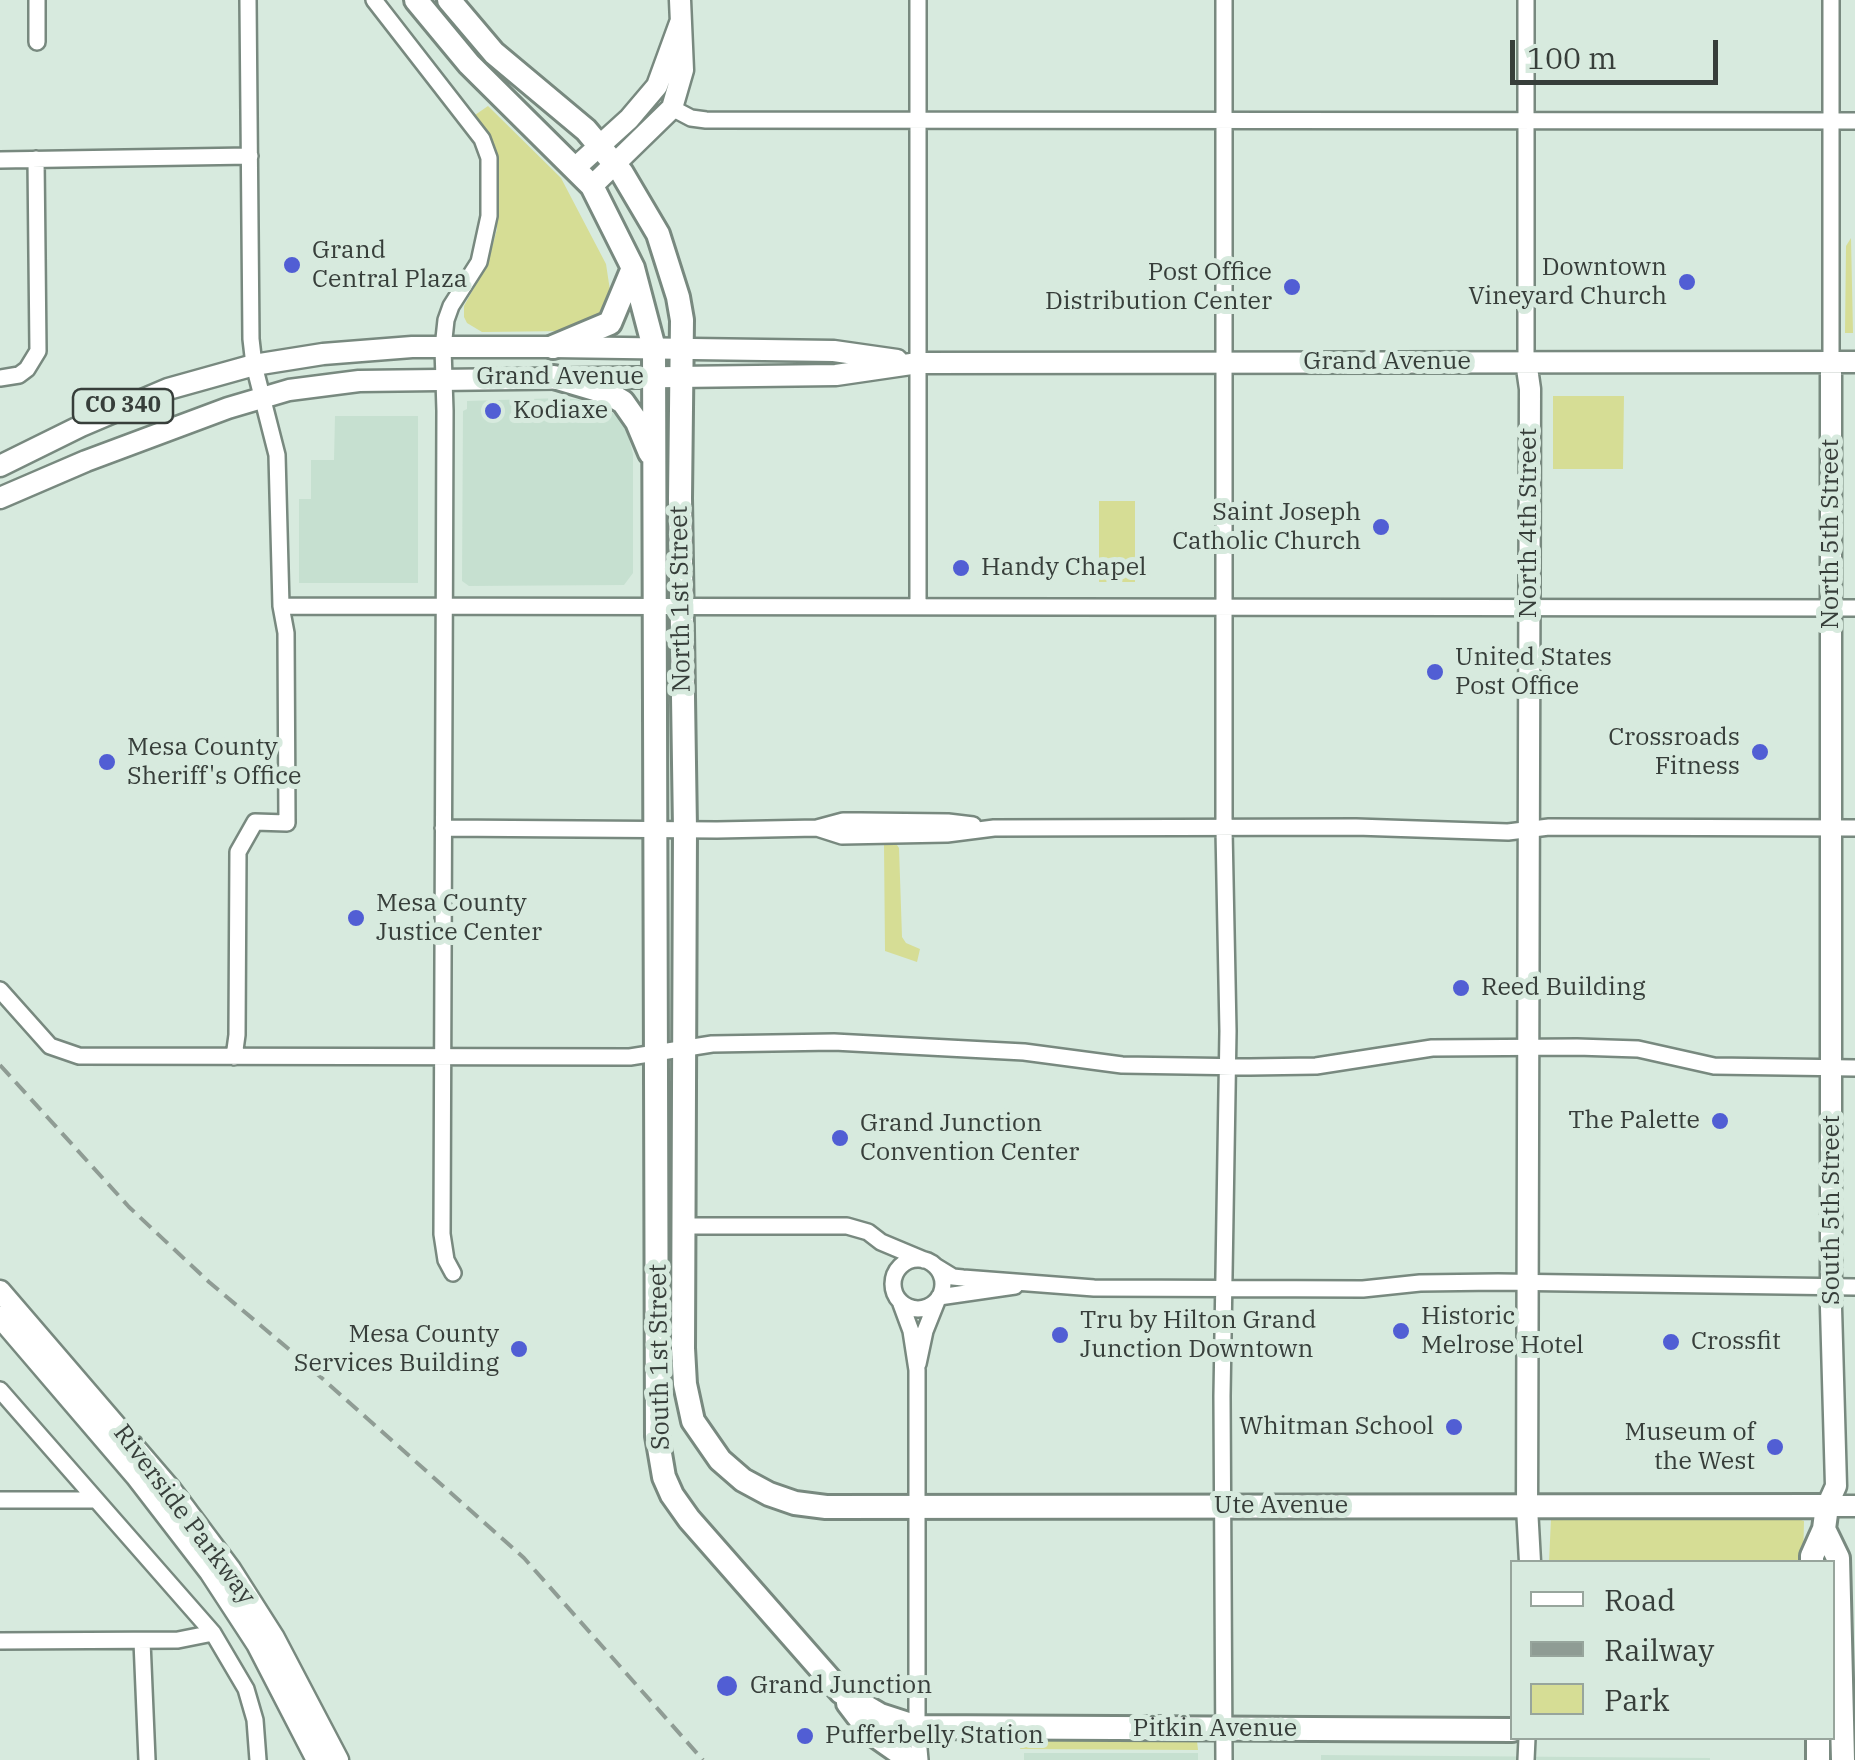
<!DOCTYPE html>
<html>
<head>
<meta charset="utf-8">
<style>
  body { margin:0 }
  #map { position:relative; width:1855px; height:1760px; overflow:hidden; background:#d7eade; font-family:"IBM Plex Serif",serif }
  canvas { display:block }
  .legend { position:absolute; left:1510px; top:1560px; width:325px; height:180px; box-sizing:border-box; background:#d7eade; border:2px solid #97a59c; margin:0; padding:12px 18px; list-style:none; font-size:30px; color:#373e3a }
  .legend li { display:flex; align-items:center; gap:20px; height:50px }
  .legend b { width:50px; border:2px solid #97a59c }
  .scale { position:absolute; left:1510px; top:40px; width:208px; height:45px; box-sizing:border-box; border:5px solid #373e3a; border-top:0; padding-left:12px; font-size:30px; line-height:35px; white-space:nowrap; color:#373e3a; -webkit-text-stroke:8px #d7eade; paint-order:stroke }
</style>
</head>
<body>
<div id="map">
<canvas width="1855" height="1760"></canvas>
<ul class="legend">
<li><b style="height:12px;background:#fff"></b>Road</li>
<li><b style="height:12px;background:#8f9c94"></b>Railway</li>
<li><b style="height:28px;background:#d6dd95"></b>Park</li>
</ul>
<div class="scale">100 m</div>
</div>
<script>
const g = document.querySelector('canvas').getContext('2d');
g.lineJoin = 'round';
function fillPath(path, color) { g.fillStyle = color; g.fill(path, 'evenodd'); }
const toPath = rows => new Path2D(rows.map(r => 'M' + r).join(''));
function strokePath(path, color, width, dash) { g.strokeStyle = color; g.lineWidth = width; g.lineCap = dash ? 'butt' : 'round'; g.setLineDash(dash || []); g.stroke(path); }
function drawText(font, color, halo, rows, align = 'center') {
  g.font = font + ' "IBM Plex Serif",serif'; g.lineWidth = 10; g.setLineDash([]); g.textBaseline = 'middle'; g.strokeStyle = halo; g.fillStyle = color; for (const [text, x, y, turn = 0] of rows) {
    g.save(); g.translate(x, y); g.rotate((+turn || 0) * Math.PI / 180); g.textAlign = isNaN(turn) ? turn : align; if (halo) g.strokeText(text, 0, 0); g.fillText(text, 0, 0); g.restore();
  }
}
fillPath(toPath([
  [562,398,584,400,603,407,616,415,627,431,633,454,633,573,624,585,469,586,462,581,463,411,467,409,467,401],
  [335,416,418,416,418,583,299,583,299,499,311,499,311,460,334,460],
  [1024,1753,1198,1753,1198,1760,1024,1760],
  [1321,1755,1710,1758,1710,1760,1321,1760]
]), '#c6e0d0');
fillPath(toPath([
  [488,106,561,178,606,264,611,297,604,314,567,331,482,332,467,323,464,317,464,306,488,262,497,229,497,155,490,135,475,115],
  [1851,238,1853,333,1845,333,1846,246],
  [1553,396,1624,396,1623,469,1553,469],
  [1099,501,1135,501,1135,582,1099,582],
  [884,845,897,845,899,848,902,937,906,943,920,949,917,962,885,951],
  [1781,1513,1804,1521,1803,1562,1549,1562,1551,1519,1775,1519],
  [1022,1740,1197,1741,1198,1750,1020,1749]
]), '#d6dd95');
const minor = toPath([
  [37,0,37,42],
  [374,0,482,139,489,158,489,216,479,262,451,306,446,320,443,348,445,411,442,1234,446,1260,453,1273],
  [918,0,918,607],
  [1224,0,1224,830,1228,1031,1222,1396,1224,1760],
  [1526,0,1526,361],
  [1831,0,1831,361],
  [672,108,691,118,706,120,1855,121],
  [0,160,250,156],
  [0,378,19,375,27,369,38,351,36,159],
  [281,606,1855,608],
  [443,828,717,830,817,828,843,821,861,821,948,822,973,825],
  [817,828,842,836,947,834,994,828,1356,827,1508,832,1549,827,1855,828],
  [0,990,50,1046,79,1056,630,1057,712,1044,834,1042,1024,1052,1122,1065,1250,1067,1316,1066,1432,1048,1577,1047,1638,1049,1714,1066,1855,1068],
  [234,1057,237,1035,238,852,255,822,287,823,286,633,281,606,277,455,254,365,251,339,248,0],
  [684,1226,847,1226,868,1232,881,1242,924,1260],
  '893 1284a25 25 0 1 1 50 0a25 25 0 1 1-50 0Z',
  [935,1266,953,1277,963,1278,1094,1288,1363,1289,1420,1283,1498,1282,1855,1287],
  [939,1297,1015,1286],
  [901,1304,911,1331,917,1370,917,1727,920,1760],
  [918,1364,925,1331,937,1301],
  [0,1390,213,1633,246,1689,255,1720,258,1760],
  [0,1500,94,1500],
  [0,1641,178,1640,213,1633],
  [142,1641,147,1760],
  [1526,1760,1527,1738]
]);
const major = toPath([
  [575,168,629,119,657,86,680,23],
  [592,186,672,108,683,70,680,0],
  [1526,361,1530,389,1527,1507,1530,1562],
  [1831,361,1831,1308,1836,1486,1827,1506,1855,1506],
  [0,466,81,426,168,389,254,365,323,354,412,347,553,347,834,351,897,360],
  [0,498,86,461,228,408,289,390,359,381,836,375,918,363,1855,362],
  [0,1291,171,1490,230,1569,274,1638,338,1760],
  [0,1317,136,1476,210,1572,257,1644,317,1760]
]);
const highway = toPath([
  [416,0,469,64,592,186,633,268,654,348,657,1436,664,1477,672,1495,689,1519,841,1692,880,1715,917,1727,1512,1730],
  [449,0,494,53,586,130,622,173,658,234,678,297,682,320,680,498,685,829,683,1348,685,1384,693,1421,720,1460,743,1480,769,1494,795,1503,826,1507,1827,1506,1824,1529,1812,1556,1812,1562],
  [553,347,610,323,633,268],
  [554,377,608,393,623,402,637,422,650,453],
  [1824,1529,1838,1558,1843,1760],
  [848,1703,870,1732,910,1760],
  [1818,1738,1818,1760]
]);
strokePath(minor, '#78897f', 20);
strokePath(major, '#78897f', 25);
strokePath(highway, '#78897f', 28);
strokePath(minor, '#fff', 15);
strokePath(major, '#fff', 20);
strokePath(highway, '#fff', 22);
strokePath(toPath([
  [0,1065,129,1207,209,1282,297,1356,524,1558,703,1760]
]), '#8f9c94', 4, [15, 8]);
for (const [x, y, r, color] of [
  [292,265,10,"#515ed4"],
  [1687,282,10,"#515ed4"],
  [1292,287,10,"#515ed4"],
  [493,411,10,"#515ed4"],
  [1381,527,10,"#515ed4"],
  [961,568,10,"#515ed4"],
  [1435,672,10,"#515ed4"],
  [1760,752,10,"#515ed4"],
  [107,762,10,"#515ed4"],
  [356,918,10,"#515ed4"],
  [1461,988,10,"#515ed4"],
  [1720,1121,10,"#515ed4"],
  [840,1138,10,"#515ed4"],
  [1401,1331,10,"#515ed4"],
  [1060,1335,10,"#515ed4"],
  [1671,1342,10,"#515ed4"],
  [519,1349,10,"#515ed4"],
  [1454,1427,10,"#515ed4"],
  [1775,1447,10,"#515ed4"],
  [727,1686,12,"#515ed4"],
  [805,1736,10,"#515ed4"]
]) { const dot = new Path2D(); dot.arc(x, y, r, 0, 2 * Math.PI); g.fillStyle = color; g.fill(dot); strokePath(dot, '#d7eade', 4); }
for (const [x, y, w] of [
  [123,406,100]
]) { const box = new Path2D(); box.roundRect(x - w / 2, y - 17, w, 34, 8); g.fillStyle = '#d7eade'; g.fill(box); strokePath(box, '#373e3a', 2.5); }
drawText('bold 22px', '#373e3a', null, [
  ["CO 340",123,406]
]);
drawText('25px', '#373e3a', '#d7eade', [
  ["Grand",312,251],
  ["Central Plaza",312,280],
  ["Downtown",1667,268,"right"],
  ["Vineyard Church",1667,297,"right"],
  ["Post Office",1272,273,"right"],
  ["Distribution Center",1272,302,"right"],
  ["Kodiaxe",513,411],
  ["Saint Joseph",1361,513,"right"],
  ["Catholic Church",1361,542,"right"],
  ["Handy Chapel",981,568],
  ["United States",1455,658],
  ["Post Office",1455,687],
  ["Crossroads",1740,738,"right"],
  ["Fitness",1740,767,"right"],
  ["Mesa County",127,748],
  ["Sheriff's Office",127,777],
  ["Mesa County",376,904],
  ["Justice Center",376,933],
  ["Reed Building",1481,988],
  ["The Palette",1700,1121,"right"],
  ["Grand Junction",860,1124],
  ["Convention Center",860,1153],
  ["Historic",1421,1317],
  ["Melrose Hotel",1421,1346],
  ["Tru by Hilton Grand",1080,1321],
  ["Junction Downtown",1080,1350],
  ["Mesa County",499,1335,"right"],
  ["Services Building",499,1364,"right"],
  ["Crossfit",1691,1342],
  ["Whitman School",1434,1427,"right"],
  ["Museum of",1755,1433,"right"],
  ["the West",1755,1462,"right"],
  ["Grand Junction",750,1686],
  ["Pufferbelly Station",825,1736]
], 'left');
drawText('25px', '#373e3a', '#d7eade', [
  ["Grand Avenue",1387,362],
  ["Grand Avenue",560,377],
  ["North 4th Street",1529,523,-90],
  ["North 5th Street",1831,534,-90],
  ["North 1st Street",681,599,-91],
  ["South 5th Street",1832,1210,-90],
  ["South 1st Street",660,1357,-91],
  ["Ute Avenue",1281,1506],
  ["Riverside Parkway",184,1515,53],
  ["Pitkin Avenue",1215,1729]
]);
</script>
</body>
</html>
